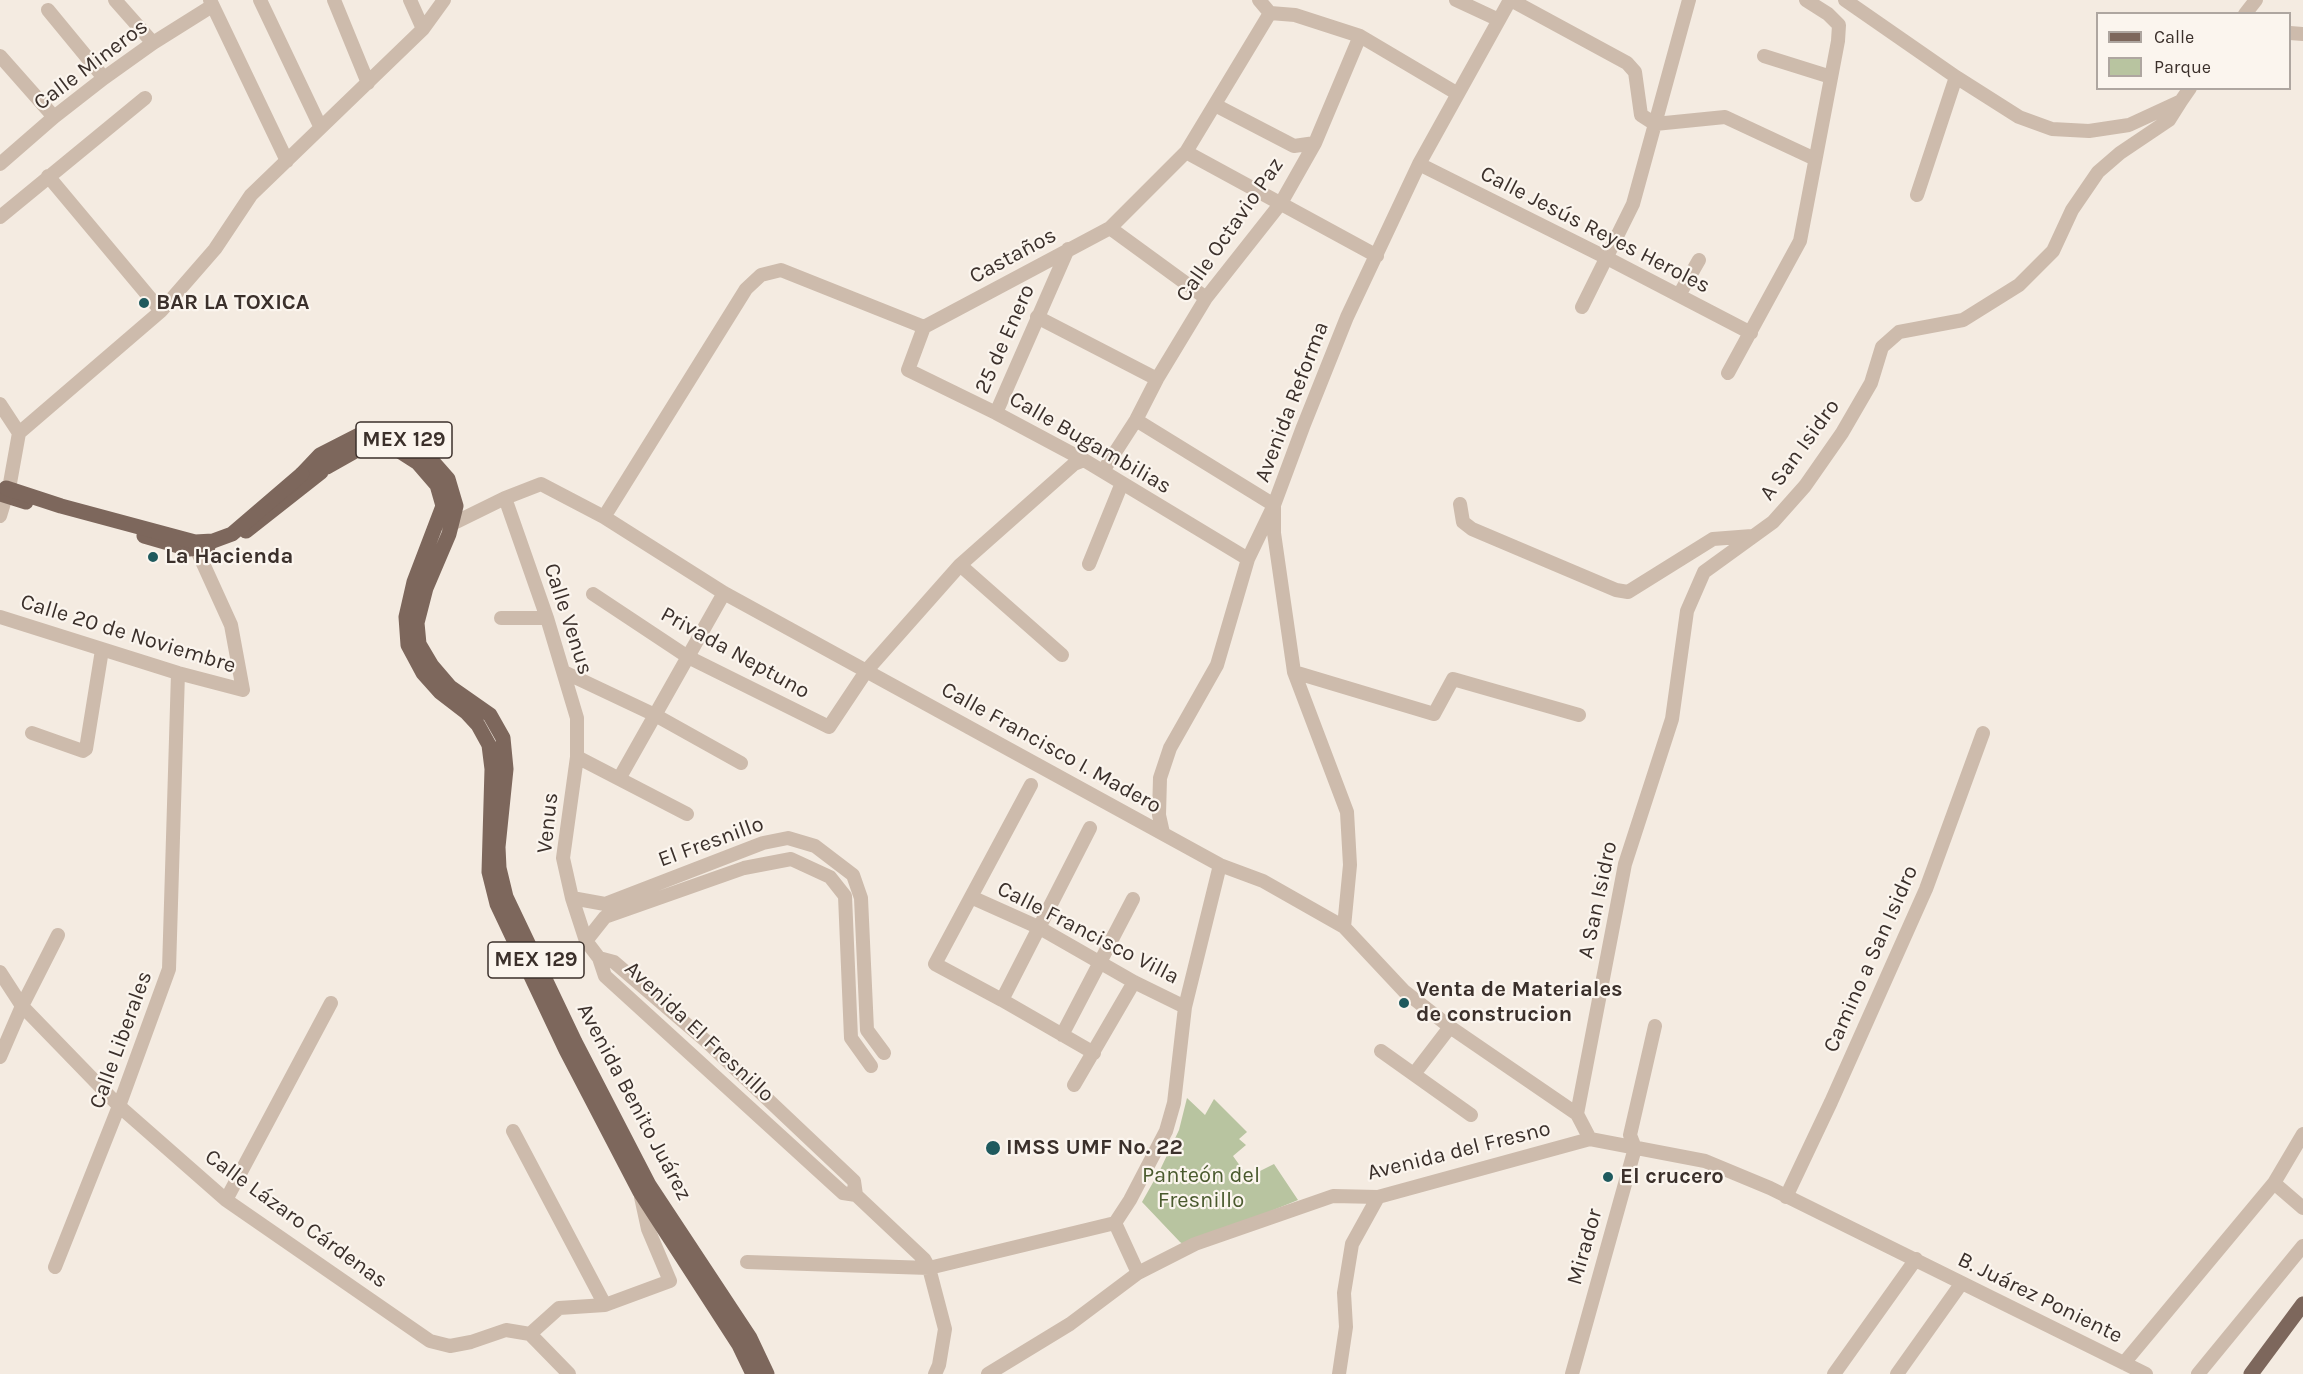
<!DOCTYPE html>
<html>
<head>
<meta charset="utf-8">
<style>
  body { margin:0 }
  #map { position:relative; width:2303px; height:1374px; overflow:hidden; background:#f4ebe1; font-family:Karla,sans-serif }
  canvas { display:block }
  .legend { position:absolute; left:2096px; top:12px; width:195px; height:78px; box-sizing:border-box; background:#fbf5ee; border:2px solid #aea6a0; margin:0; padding:8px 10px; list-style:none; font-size:18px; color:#3b302b }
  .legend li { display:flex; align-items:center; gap:12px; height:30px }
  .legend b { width:30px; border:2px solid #aea6a0 }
</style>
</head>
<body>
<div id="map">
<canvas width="2303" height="1374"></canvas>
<ul class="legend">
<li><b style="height:8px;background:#7d675c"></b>Calle</li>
<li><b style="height:16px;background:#b8c4a0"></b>Parque</li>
</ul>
</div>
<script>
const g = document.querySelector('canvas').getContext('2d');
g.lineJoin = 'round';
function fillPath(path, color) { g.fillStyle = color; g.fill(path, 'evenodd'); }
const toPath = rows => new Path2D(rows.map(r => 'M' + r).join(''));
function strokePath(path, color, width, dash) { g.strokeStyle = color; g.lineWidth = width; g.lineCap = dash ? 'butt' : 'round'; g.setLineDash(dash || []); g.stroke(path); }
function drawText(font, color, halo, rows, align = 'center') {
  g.font = font + ' Karla,sans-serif'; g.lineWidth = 4.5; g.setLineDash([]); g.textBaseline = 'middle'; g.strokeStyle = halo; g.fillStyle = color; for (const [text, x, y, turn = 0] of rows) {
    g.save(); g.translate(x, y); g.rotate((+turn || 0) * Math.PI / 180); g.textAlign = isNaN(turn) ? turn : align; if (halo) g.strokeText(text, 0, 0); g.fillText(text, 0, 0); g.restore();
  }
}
fillPath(toPath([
  [1187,1098,1205,1115,1214,1099,1247,1132,1239,1139,1246,1145,1233,1156,1248,1177,1274,1164,1298,1200,1249,1220,1183,1244,1180,1242,1142,1202,1160,1170,1179,1130]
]), '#b8c4a0');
strokePath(toPath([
  [115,0,153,43],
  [210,0,287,161],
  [260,0,320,126],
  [334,0,368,83],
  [410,0,423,29],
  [1259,0,1270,13],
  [1456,0,1499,20],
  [1511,0,1627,63,1635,72,1641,115,1655,124,1725,117,1815,159],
  [1845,0,1956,77,2019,117,2052,129,2089,131,2129,125,2181,101,2190,88],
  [48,10,104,78],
  [1270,13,1295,15,1360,36,1458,94],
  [2245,14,2256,0],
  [2290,33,2303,34],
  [0,56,54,117],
  [1764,56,1831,77],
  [1215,105,1294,146,1315,143],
  [1186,152,1377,256],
  [0,164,54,117,104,78,153,43,212,6],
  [1419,164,1605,257,1751,333],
  [48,176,161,311],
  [1917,195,1956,77],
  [0,217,145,98],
  [1110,228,1206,298],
  [1679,295,1699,260],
  [1582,307,1633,204,1689,0],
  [1037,317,1157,379],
  [924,327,1110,228,1186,152,1270,13],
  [924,327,908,370,996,413,1084,460,1248,559],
  [1728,373,1800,241,1838,41,1839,25,1828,14,1806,0],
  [0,404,19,433,10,483,0,516],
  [996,413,1068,249],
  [1136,420,1274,505,1274,533,1294,672,1347,812,1350,865,1344,927],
  [19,433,161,311,215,249,251,195,423,29,444,0],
  [1103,471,1136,420,1157,379,1206,298,1281,203,1315,143,1360,36],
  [505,498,547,618,577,718,577,757,563,858,572,898,586,941,599,958,605,976,843,1193,856,1195,924,1259,929,1268,945,1329,939,1365,935,1374],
  [1460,504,1463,522,1472,529,1616,590,1628,592,1713,539,1752,536],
  [604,517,746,289,761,275,781,270,924,327],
  [445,524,452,524,505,498,541,484,604,517,724,593,1220,865,1263,881,1344,927,1404,991,1450,1027,1577,1114,1590,1139],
  [1089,564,1122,483],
  [960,565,1062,655],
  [593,594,688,657,829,727,867,670,960,565,1074,464,1084,460],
  [0,617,178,673,243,690,231,625,196,548],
  [501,618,547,618],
  [564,672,655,715,741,763],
  [1294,672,1434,714,1453,679,1579,715],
  [32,733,83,751,86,749,102,650],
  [577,757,687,814],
  [620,777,724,593],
  [1031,785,935,964,1002,1000,1094,1053],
  [1163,833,1159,815,1160,778,1170,748,1217,665,1248,559,1274,505,1303,427,1347,317,1419,164,1510,0],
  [971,897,1038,927,1134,982,1185,1007],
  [572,898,605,904,763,843,788,838,815,846,853,875,861,898,867,1030,884,1053],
  [586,941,605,917,744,868,791,859,830,877,845,896,851,1038,871,1066],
  [599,958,614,962,706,1041,854,1181,856,1195],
  [0,972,22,1006,119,1106,226,1200,430,1341,450,1346,471,1342,506,1330,530,1334],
  [1002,1000,1090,828],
  [1062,1035,1133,899],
  [1381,1051,1471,1115],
  [0,1057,22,1006,58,935],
  [1414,1074,1450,1027],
  [1074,1085,1134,982],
  [1577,1114,1625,864,1672,719,1687,611,1704,572,1773,522,1805,486,1842,433,1871,383,1882,347,1899,332,1963,320,2019,285,2053,251,2072,210,2098,172,2120,153,2169,120,2181,101],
  [513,1131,605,1305],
  [2274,1183,2303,1208],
  [1786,1197,1831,1102,1926,889,1983,733],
  [226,1200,331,1003],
  [1115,1223,1138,1273],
  [747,1262,929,1268,1115,1223,1130,1200,1166,1131,1174,1103,1185,1007,1220,865],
  [55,1267,119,1106,169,969,178,673],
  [530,1334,559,1308,605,1305,670,1281,648,1229,641,1197],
  [530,1334,569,1374],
  [2124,1363,2274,1183,2303,1134],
  [988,1374,1070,1324,1138,1273,1195,1244,1333,1196,1378,1197,1590,1139,1705,1161,1770,1188,2146,1374],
  [1339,1374,1346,1327,1344,1293,1352,1244,1378,1197],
  [1572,1374,1635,1148,1630,1135,1655,1026],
  [1834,1374,1916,1259],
  [1897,1374,1961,1284],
  [2198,1374,2303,1246]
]), '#cdbbac', 14);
strokePath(toPath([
  [304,473,327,467,366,445,393,447,418,463,437,485,443,506,414,582,406,617,408,645,423,673,440,692,466,712,478,725,489,745,492,769,489,872,497,904,566,1050,640,1192,739,1345,753,1374],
  [302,474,320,455,363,433,397,435,426,454,448,479,456,506,449,534,426,588,417,623,419,644,432,666,450,687,490,715,503,738,506,769,498,847,499,868,506,897,575,1042,649,1185,750,1338,767,1374],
  [0,494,26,502],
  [246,531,321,472],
  [144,536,189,549,208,547],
  [2251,1374,2303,1304]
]), '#7d675c', 15);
strokePath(toPath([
  [6,488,61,506,195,542,213,541,232,534,302,474]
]), '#7d675c', 15);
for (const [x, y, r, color] of [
  [144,303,6,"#1f5a5e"],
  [153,557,6,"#1f5a5e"],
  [1404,1003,6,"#1f5a5e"],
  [993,1148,8,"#1f5a5e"],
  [1608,1177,6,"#1f5a5e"]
]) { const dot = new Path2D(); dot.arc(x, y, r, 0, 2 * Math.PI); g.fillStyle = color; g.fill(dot); strokePath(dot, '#fbf5ee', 2); }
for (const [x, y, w] of [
  [404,440,96],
  [536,960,96]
]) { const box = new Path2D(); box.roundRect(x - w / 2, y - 18, w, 36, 4.5); g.fillStyle = '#fbf5ee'; g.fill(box); strokePath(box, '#3b302b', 1.5); }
drawText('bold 21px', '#3b302b', null, [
  ["MEX 129",404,440],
  ["MEX 129",536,960]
]);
drawText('22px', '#3b302b', '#fbf5ee', [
  ["Calle Mineros",91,65,-37],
  ["Calle Octavio Paz",1230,230,-55],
  ["Calle Jesús Reyes Heroles",1595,230,27],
  ["Castaños",1013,256,-28],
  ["25 de Enero",1005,339,-66],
  ["Avenida Reforma",1292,402,-69],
  ["Calle Bugambilias",1090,443,30],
  ["A San Isidro",1800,450,-54],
  ["Calle Venus",568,619,72],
  ["Calle 20 de Noviembre",128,634,17],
  ["Privada Neptuno",735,653,29],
  ["Calle Francisco I. Madero",1051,748,29],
  ["Venus",548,823,-84],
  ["El Fresnillo",711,842,-20],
  ["A San Isidro",1598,900,-78],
  ["Calle Francisco Villa",1088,933,27],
  ["Camino a San Isidro",1871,959,-66],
  ["Avenida El Fresnillo",699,1032,43],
  ["Calle Liberales",121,1040,-70],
  ["Avenida Benito Juárez",634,1102,62],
  ["Avenida del Fresno",1459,1151,-14],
  ["Calle Lázaro Cárdenas",296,1219,36],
  ["Mirador",1585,1247,-74],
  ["B. Juárez Poniente",2040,1298,26]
]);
drawText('bold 22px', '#3b302b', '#fbf5ee', [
  ["BAR LA TOXICA",156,303],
  ["La Hacienda",165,557],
  ["Venta de Materiales",1416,990],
  ["de construcion",1416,1015],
  ["IMSS UMF No. 22",1006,1148],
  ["El crucero",1620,1177]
], 'left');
drawText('22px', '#4a5a2e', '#fbf5ee', [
  ["Panteón del",1201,1176],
  ["Fresnillo",1201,1201]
]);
</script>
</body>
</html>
